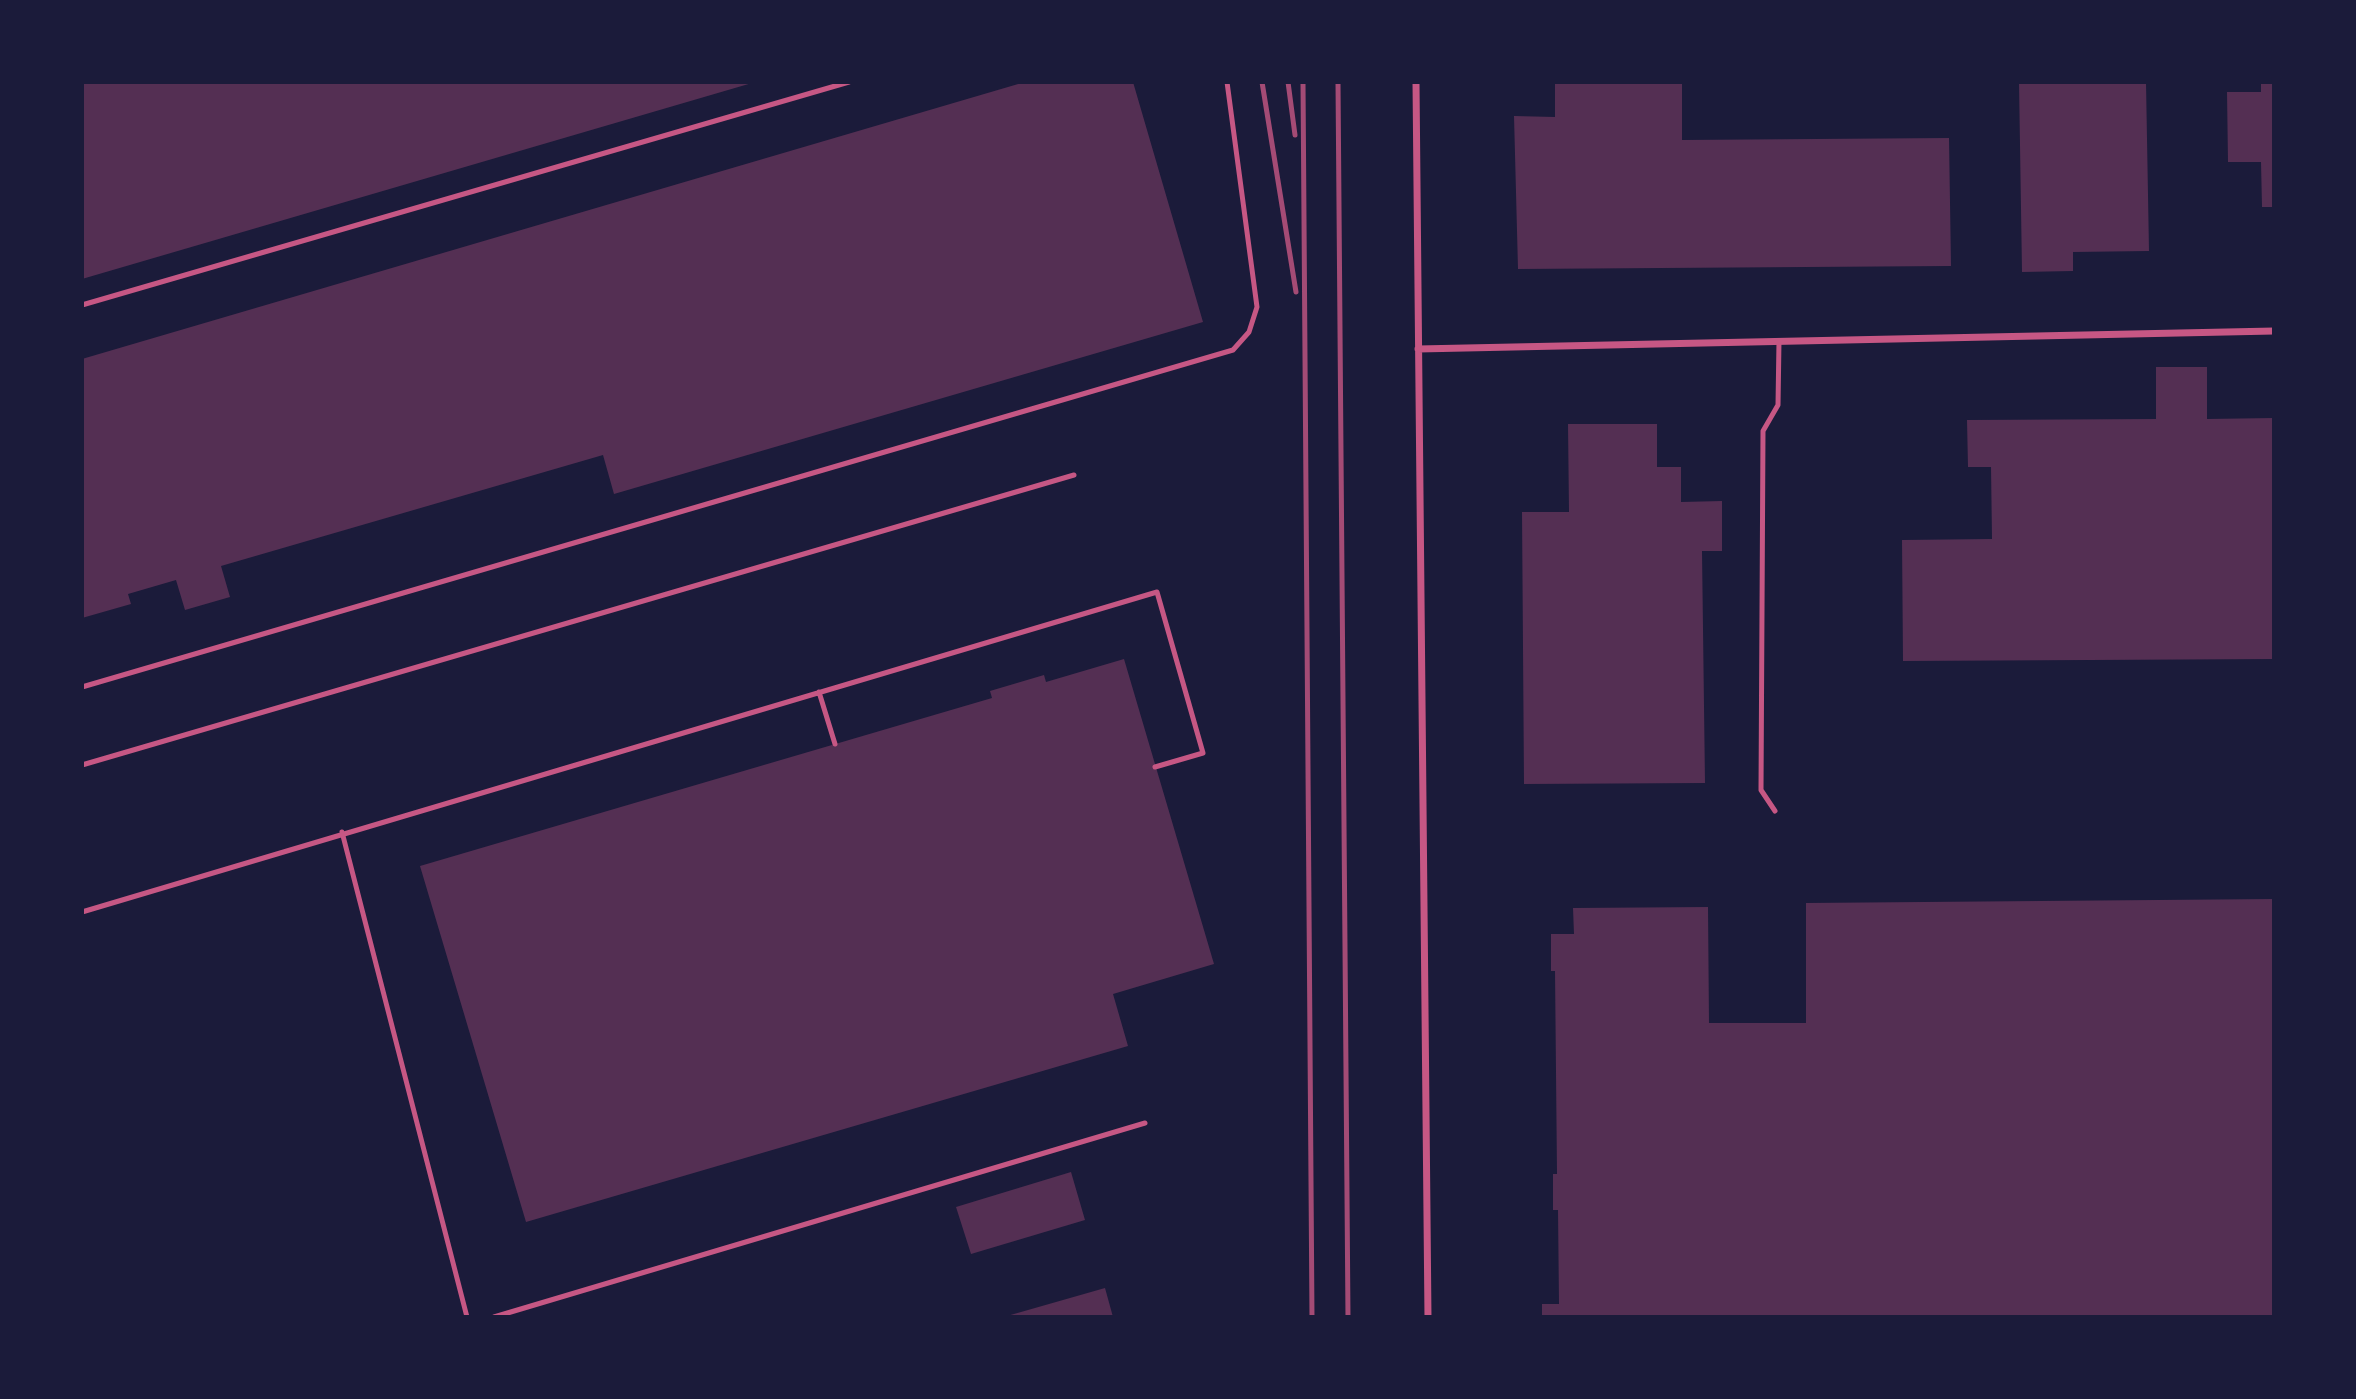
<!DOCTYPE html>
<html>
<head>
<meta charset="utf-8">
<style>
  body { margin:0 }
  #map { position:relative; width:2356px; height:1399px; overflow:hidden; background:#1b1b3a; font-family:Arial,sans-serif }
  canvas { display:block }
  .frame { position:absolute; inset:0; border:84px solid #1b1b3a; pointer-events:none }
</style>
</head>
<body>
<div id="map">
<canvas width="2356" height="1399"></canvas>
<div class="frame"></div>
</div>
<script>
const g = document.querySelector('canvas').getContext('2d');
g.lineJoin = 'round';
function fillPath(path, color) { g.fillStyle = color; g.fill(path, 'evenodd'); }
const toPath = rows => new Path2D(rows.map(r => 'M' + r).join(''));
function strokePath(path, color, width, dash) { g.strokeStyle = color; g.lineWidth = width; g.lineCap = dash ? 'butt' : 'round'; g.setLineDash(dash || []); g.stroke(path); }
fillPath(toPath([
  [82,82,752,82,752,83,82,279],
  [1025,82,1133,82,1203,322,614,494,603,455,221,566,230,597,185,610,176,580,128,594,131,604,82,618,82,359],
  [1555,82,1682,82,1682,140,1949,138,1951,266,1518,269,1514,116,1555,117],
  [2019,82,2146,82,2149,251,2073,252,2073,271,2022,272],
  [2261,82,2274,82,2274,207,2262,207,2261,162,2228,162,2227,92,2261,92],
  [2156,367,2207,367,2207,419,2274,418,2274,659,1903,661,1902,540,1992,539,1991,467,1968,467,1967,420,2156,419],
  [1568,424,1657,424,1657,467,1681,467,1681,502,1722,501,1722,551,1702,551,1705,783,1524,784,1522,512,1569,512],
  [1124,659,1214,964,1113,994,1128,1046,526,1222,420,866,992,698,990,691,1044,675,1046,682],
  [2274,899,2274,1317,1542,1317,1542,1304,1559,1304,1558,1210,1553,1210,1553,1174,1557,1174,1555,971,1551,971,1551,934,1574,934,1573,908,1708,907,1709,1023,1806,1023,1806,903],
  [1071,1172,1085,1220,971,1254,956,1207],
  [1105,1288,1113,1317,1008,1317,1007,1316]
]), '#542f53');
strokePath(toPath([
  [82,305,849,82],
  [82,687,1233,350,1249,332,1257,307,1227,82],
  [819,692,835,744],
  [82,765,1074,475],
  [1775,811,1761,790,1763,431,1778,405,1779,341],
  [342,832,467,1317],
  [82,912,1157,592,1203,753,1155,767],
  [494,1317,1145,1123]
]), '#c65784', 5);
strokePath(toPath([
  [1416,82,1428,1317],
  [1418,349,2274,331]
]), '#c65784', 7);
strokePath(toPath([
  [1262,82,1296,292],
  [1288,82,1295,135],
  [1303,82,1312,1317],
  [1338,82,1348,1317]
]), '#a44b75', 5);
</script>
</body>
</html>
